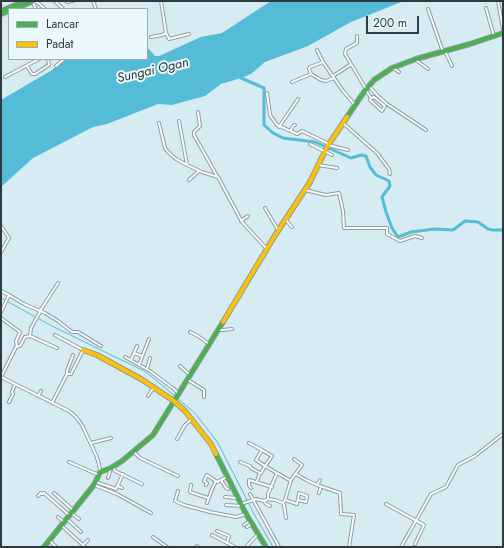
<!DOCTYPE html>
<html>
<head>
<meta charset="utf-8">
<style>
  body { margin:0 }
  #map { position:relative; width:504px; height:548px; overflow:hidden; background:#d7ebf2; font-family:Jost,sans-serif }
  canvas { display:block }
  .frame { position:absolute; inset:0; border:2px solid #2d3b40; pointer-events:none }
  .legend { position:absolute; left:8px; top:8px; width:140px; height:52px; box-sizing:border-box; background:#ebf9fe; border:1px solid #9fadb2; margin:0; padding:5px 7px; list-style:none; font-size:12px; color:#2d3b40 }
  .legend li { display:flex; align-items:center; gap:8px; height:20px }
  .legend b { width:20px; border:1px solid #9fadb2 }
  .scale { position:absolute; left:366px; top:16px; width:53px; height:18px; box-sizing:border-box; border:2px solid #2d3b40; border-top:0; padding-left:5px; font-size:12px; line-height:14px; white-space:nowrap; color:#2d3b40; -webkit-text-stroke:3px #ebf9fe; paint-order:stroke }
</style>
</head>
<body>
<div id="map">
<canvas width="504" height="548"></canvas>
<div class="frame"></div>
<ul class="legend">
<li><b style="height:5px;background:#4caf50"></b>Lancar</li>
<li><b style="height:5px;background:#ffc107"></b>Padat</li>
</ul>
<div class="scale">200 m</div>
</div>
<script>
const g = document.querySelector('canvas').getContext('2d');
g.lineJoin = 'round';
function fillPath(path, color) { g.fillStyle = color; g.fill(path, 'evenodd'); }
const toPath = rows => new Path2D(rows.map(r => 'M' + r).join(''));
function strokePath(path, color, width, dash) { g.strokeStyle = color; g.lineWidth = width; g.lineCap = dash ? 'butt' : 'round'; g.setLineDash(dash || []); g.stroke(path); }
function drawText(font, color, halo, rows, align = 'center') {
  g.font = font + ' Jost,sans-serif'; g.lineWidth = 4; g.setLineDash([]); g.textBaseline = 'middle'; g.strokeStyle = halo; g.fillStyle = color; for (const [text, x, y, turn = 0] of rows) {
    g.save(); g.translate(x, y); g.rotate((+turn || 0) * Math.PI / 180); g.textAlign = isNaN(turn) ? turn : align; if (halo) g.strokeText(text, 0, 0); g.fillText(text, 0, 0); g.restore();
  }
}
fillPath(toPath([
  [271,1,404,1,351,22,308,46,265,62,251,74,241,78,221,84,205,96,172,105,158,104,107,124,93,127,33,158,1,187,1,100,52,70,67,59,147,59,147,47,155,56,159,56,201,37,222,33]
]), '#55bcd7');
strokePath(toPath([
  [1,298,52,326,146,372,176,397],
  [178,399,195,413,218,443,254,514,273,547]
]), '#55bcd7', 1);
strokePath(toPath([
  [241,78,264,88,264,125,273,133,283,138,315,142,351,158,361,155,366,156,370,167,376,175,389,181,390,186,382,197,386,212,392,228,398,237,411,232,434,229,453,230,465,221,478,222,488,229,493,230,502,230,503,232]
]), '#55bcd7', 3);
const street = toPath([
  [55,1,63,9],
  [66,1,69,2],
  [72,1,73,1],
  [93,1,96,9],
  [498,1,503,29],
  [33,3,37,2,45,9],
  [33,3,36,9],
  [486,8,494,36],
  [428,9,443,52],
  [166,33,169,39,189,34],
  [357,36,357,43,346,49,345,54,366,89],
  [151,37,162,35,166,33,161,1],
  [317,50,323,62],
  [445,51,452,66],
  [416,60,428,69],
  [27,66,32,74,35,74,49,65,48,59],
  [56,66,64,59],
  [393,68,399,72],
  [311,74,321,80,326,81,334,78],
  [333,76,350,65],
  [5,77,39,59],
  [292,82,311,74,309,69,310,67,323,62,343,91,355,105],
  [369,86,378,96,387,104,426,130],
  [366,90,371,98,370,100,382,111,385,106,374,97,371,98],
  [267,93,270,115,277,125,297,134,302,131,329,144],
  [198,112,200,126,194,132,194,135,217,176],
  [179,121,187,165],
  [159,123,165,148,168,152,176,159,187,165,202,172,218,177,242,222,267,249],
  [343,123,377,153,389,169,390,174],
  [279,127,298,99],
  [290,131,294,125,295,125],
  [310,144,332,155],
  [328,145,348,150],
  [318,165,337,168],
  [189,180,199,171],
  [305,190,326,195,339,193,343,211,344,228,387,228,387,234,400,241,415,236,422,238],
  [265,208,278,230],
  [285,219,292,227],
  [241,221,248,216],
  [1,226,9,238,1,252],
  [1,291,9,295,1,312],
  [9,295,24,304,45,313,58,321,72,332,78,332,101,346],
  [40,311,58,283],
  [1,318,20,332,16,341,17,347],
  [219,330,223,330,232,329],
  [190,332,198,336,209,344],
  [30,336,31,328,40,312],
  [57,348,30,336,25,337,20,346,16,347,1,377,69,411,76,417,82,425,96,455,99,464,100,472],
  [134,353,142,356],
  [125,357,150,371,174,389,179,394],
  [131,360,137,346],
  [139,365,149,339],
  [180,366,190,375],
  [147,369,150,358],
  [67,374,67,371,73,355],
  [188,380,204,390,204,397],
  [38,396,41,391],
  [148,396,154,387],
  [9,402,13,394,12,392,15,384],
  [52,403,67,374,71,374,83,350,55,335],
  [177,439,185,425,192,419],
  [91,443,111,438],
  [249,443,262,450],
  [134,452,140,458,178,476],
  [69,462,99,475],
  [240,462,250,466,251,468,260,473],
  [113,467,115,471,142,484],
  [277,473,291,481],
  [296,474,306,480,317,485,340,493,341,514,354,515,349,547],
  [227,477,221,480,226,488,228,489],
  [108,478,111,468],
  [257,481,260,473,261,473,265,466,256,460,262,450,272,456,265,466,277,473,268,494,268,499],
  [96,482,116,489,123,474],
  [94,485,117,494,151,513],
  [191,485,190,492,208,498],
  [206,485,207,483,204,481,207,475,217,482,221,480],
  [317,485,320,480],
  [118,486,122,488],
  [251,488,249,485,249,480,272,487],
  [178,491,175,501,184,505,210,512,236,517,246,514],
  [54,493,73,510],
  [319,493,321,486],
  [250,494,279,547],
  [38,496,41,493,42,494,44,493,69,515],
  [225,497,238,498],
  [285,500,291,480,302,465,294,459],
  [264,501,266,504,270,506],
  [207,503,212,489,216,481],
  [283,503,284,505,286,518],
  [241,504,256,499,264,501,268,499,275,500,283,503,285,500,297,504,299,493,307,496,306,502,298,500],
  [386,504,424,525,415,544],
  [226,505,242,506],
  [71,513,79,519],
  [58,517,64,522],
  [67,519,81,532],
  [61,525,85,547],
  [244,525,250,521],
  [247,527,252,523],
  [217,531,229,536,227,543],
  [212,535,235,547],
  [153,537,167,547],
  [49,540,56,547],
  [83,545,88,540],
  [197,546,198,547],
  [246,547,258,534],
  [401,547,431,494,446,487,458,465,475,456,503,434]
]);
const fast = toPath([
  [14,9,34,1],
  [1,11,25,1],
  [1,14,9,11],
  [347,117,364,92,374,80,392,68,416,59,470,44,503,33],
  [216,454,246,514,266,547],
  [44,547,94,485,100,472,111,468,122,461,153,435,223,322]
]);
const slow = toPath([
  [223,322,274,237,310,182,327,147,347,117],
  [83,350,97,355,141,379,174,401,185,411,211,444,216,454]
]);
strokePath(street, '#8e9da2', 4);
strokePath(fast, '#8e9da2', 6);
strokePath(slow, '#8e9da2', 6);
strokePath(street, '#f9fcfd', 2);
strokePath(fast, '#4caf50', 4);
strokePath(slow, '#ffc107', 4);
drawText('italic 13px', '#1e333a', '#ebf9fe', [
  ["Sungai Ogan",153,71,-13]
]);
</script>
</body>
</html>
